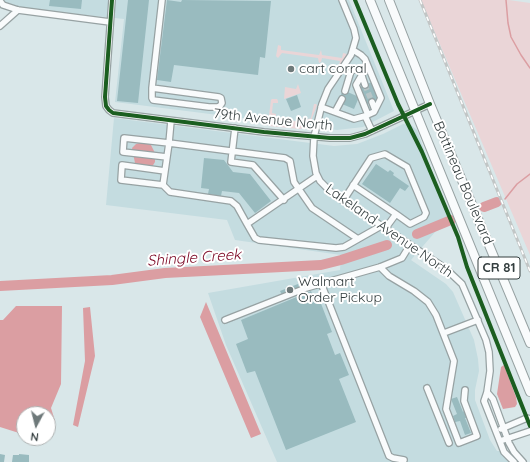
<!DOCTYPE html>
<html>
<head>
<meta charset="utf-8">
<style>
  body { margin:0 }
  #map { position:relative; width:530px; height:462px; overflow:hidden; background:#d9e7e9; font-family:Quicksand,sans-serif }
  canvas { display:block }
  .north { position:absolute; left:16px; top:406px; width:40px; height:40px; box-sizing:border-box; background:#fff; border:1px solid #aeb2b2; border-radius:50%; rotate:187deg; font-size:11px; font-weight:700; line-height:16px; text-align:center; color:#343e3f }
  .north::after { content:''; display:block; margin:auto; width:14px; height:18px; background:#6e797a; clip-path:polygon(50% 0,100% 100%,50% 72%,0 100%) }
</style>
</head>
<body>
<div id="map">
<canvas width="530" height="462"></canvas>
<div class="north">N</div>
</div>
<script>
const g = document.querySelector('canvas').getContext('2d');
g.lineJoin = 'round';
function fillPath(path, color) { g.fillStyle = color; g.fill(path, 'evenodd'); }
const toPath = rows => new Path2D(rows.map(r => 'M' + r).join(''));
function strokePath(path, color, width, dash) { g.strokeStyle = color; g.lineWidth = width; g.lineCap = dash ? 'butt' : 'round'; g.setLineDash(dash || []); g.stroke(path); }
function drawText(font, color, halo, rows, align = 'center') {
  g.font = font + ' Quicksand,sans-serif'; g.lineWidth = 4; g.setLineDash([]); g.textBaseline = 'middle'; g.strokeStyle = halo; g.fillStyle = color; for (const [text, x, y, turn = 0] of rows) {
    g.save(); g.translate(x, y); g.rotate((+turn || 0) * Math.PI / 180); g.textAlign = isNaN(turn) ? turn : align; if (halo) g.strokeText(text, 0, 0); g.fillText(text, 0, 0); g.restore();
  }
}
fillPath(toPath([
  [0,0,349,0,394,111,363,127,337,130,115,102,124,19,0,6],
  [114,118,334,146,357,144,383,134,403,124,411,125,417,130,448,217,411,260,446,284,453,292,474,340,478,359,479,371,475,390,475,400,490,440,497,451,500,451,511,462,277,462,226,345,208,293,340,270,341,255,235,240,227,220,106,205]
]), '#c4dce0');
fillPath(toPath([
  [421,0,509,0,530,3,530,255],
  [278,45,281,46,281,50,319,55,321,50,322,55,342,58,343,53,347,54,341,65,339,65,340,61,322,58,321,62,319,63,318,58,282,53,278,58,276,56],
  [298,84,301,93,284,99,285,87,296,89],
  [272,99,277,99,278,101,278,103,273,103,272,113,276,114,276,118,300,122,311,118,314,104,316,104,317,105,311,121,305,127,300,129,269,126,268,123,271,100]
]), '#ead5d7');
fillPath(toPath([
  [143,142,151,145,155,153,155,162,150,170,143,172,136,168,132,148,136,144],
  [206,302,261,434,251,438,200,317],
  [16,306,62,306,61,384,51,408,55,421,50,430,48,430,48,414,24,414,24,433,19,433,0,427,0,320,3,320],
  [90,307,95,356,78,427,73,425,85,361,83,308],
  [504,365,516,397,517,404,515,407,503,409,497,394,501,367]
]), '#db9ea2');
strokePath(toPath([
  [506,0,508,23,511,37,521,55,530,68],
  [505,199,517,184,530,174]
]), '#db9ea2', 1.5);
strokePath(toPath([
  [484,207,497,202],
  [417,234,451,220],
  [0,286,112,280,165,273,321,265,341,260,387,245]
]), '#db9ea2', 10);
fillPath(toPath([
  [50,0,82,0,81,9,49,6],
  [128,0,149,0,138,103,117,101],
  [167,0,181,2,182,0,271,1,265,58,260,57,258,75,174,65,171,82,157,80],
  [372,82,379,99,365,105,358,88],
  [343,90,359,97,354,109,342,104,340,98],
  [297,95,301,107,291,111,286,99],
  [204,158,224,160,233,172,250,174,271,201,255,213,239,193,222,191,221,196,208,194,209,189,201,188],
  [376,164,388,172,390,170,394,173,393,175,409,186,405,191,400,188,390,203,362,184],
  [298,284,299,288,282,295,280,291],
  [311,291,316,303,320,301,332,332,327,334,335,355,340,353,349,375,339,379,356,422,286,450,255,371,247,373,236,344,248,339,241,320],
  [457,397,463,412,464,411,467,418,465,418,471,433,465,435,460,421,455,422,453,416,457,414,451,399],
  [0,454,5,455,4,462,0,462],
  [19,454,29,455,29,462,12,462,13,455,19,455]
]), '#99bbbf');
strokePath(toPath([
  [365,85,372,102]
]), '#b8c5c7', 5.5, [5.5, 3]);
const minor = toPath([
  [112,0,105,97,106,106,109,110,113,113,264,132,330,138,350,138,365,134,430,104],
  [342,0,354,29,356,38,351,55,328,89,322,104,314,137,313,156,316,173,320,181,331,192,445,268,462,284,486,340,489,352,490,371,487,392,484,401,504,452,514,462],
  [0,1,3,5,18,10,110,22],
  [0,26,18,10],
  [367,66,356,85,368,115],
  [362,76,365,85],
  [152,88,219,97,221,98,222,103,220,106,217,107,209,107,153,100,152,98,152,88,162,0],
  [345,91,351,71,354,70,365,70],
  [372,102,375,110],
  [321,107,354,119,365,116,374,112,381,98,365,59,361,55,353,50],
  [335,112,342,99],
  [365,116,372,131],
  [235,128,231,162,253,165,284,200],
  [167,157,169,143,285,158,290,161,294,182,312,208,358,239],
  [165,171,122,165,121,180,163,185,167,157,123,152,124,138,169,143,171,121],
  [163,185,170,192,231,201,237,206,247,224,317,176],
  [353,185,396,214],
  [343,201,371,158,385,154,407,167,426,213,424,217,410,224,396,214,385,229],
  [247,224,255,238,259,240,336,248,344,247,381,226],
  [380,267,389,276,414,291,428,302,436,315,454,361,446,409,459,443,477,436,464,401,465,390],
  [321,283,389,456,393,458,404,460],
  [225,320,306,288,380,267,402,258,410,245],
  [444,333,478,320],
  [427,388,449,443],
  [487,392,493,399,509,443,514,452,523,462],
  [501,429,527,418,530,419],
  [500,441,530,431]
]);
const highway = toPath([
  [370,0,530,392],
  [389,0,430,104,530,343]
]);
strokePath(minor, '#97a2a3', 8);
strokePath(highway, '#97a2a3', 10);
strokePath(minor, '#f9fbfc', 5.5);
strokePath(highway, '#f9fbfc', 8);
const rail = toPath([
  [420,0,530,271]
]);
strokePath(rail, '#c2c6c6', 3);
strokePath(rail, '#fff', 1.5, [4.5]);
strokePath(toPath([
  [112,0,105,97,106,106,109,110,113,113,264,132,330,138,350,138,365,134,430,104],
  [355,0,398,104,422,152,458,237,467,267,530,426]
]), '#1b5e20', 4);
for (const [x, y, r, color] of [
  [291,69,4,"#6e797a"],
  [290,290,4,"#6e797a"]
]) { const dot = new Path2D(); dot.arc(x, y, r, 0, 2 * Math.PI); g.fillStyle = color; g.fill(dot); strokePath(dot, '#fff', 1.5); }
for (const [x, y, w] of [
  [499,268,42]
]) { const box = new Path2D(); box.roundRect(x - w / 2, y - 11, w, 22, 3); g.fillStyle = '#fff'; g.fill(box); strokePath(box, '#343e3f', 1); }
drawText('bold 13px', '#343e3f', null, [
  ["CR 81",499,268]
]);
drawText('14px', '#343e3f', '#fff', [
  ["cart corral",299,69],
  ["Walmart",298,282],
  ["Order Pickup",298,298]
], 'left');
drawText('14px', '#343e3f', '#fff', [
  ["79th Avenue North",273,120,6],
  ["Bottineau Boulevard",463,183,67],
  ["Lakeland Avenue North",389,231,35]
]);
drawText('italic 15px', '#7b0522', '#fff', [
  ["Shingle Creek",194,258,-4]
]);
</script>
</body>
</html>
